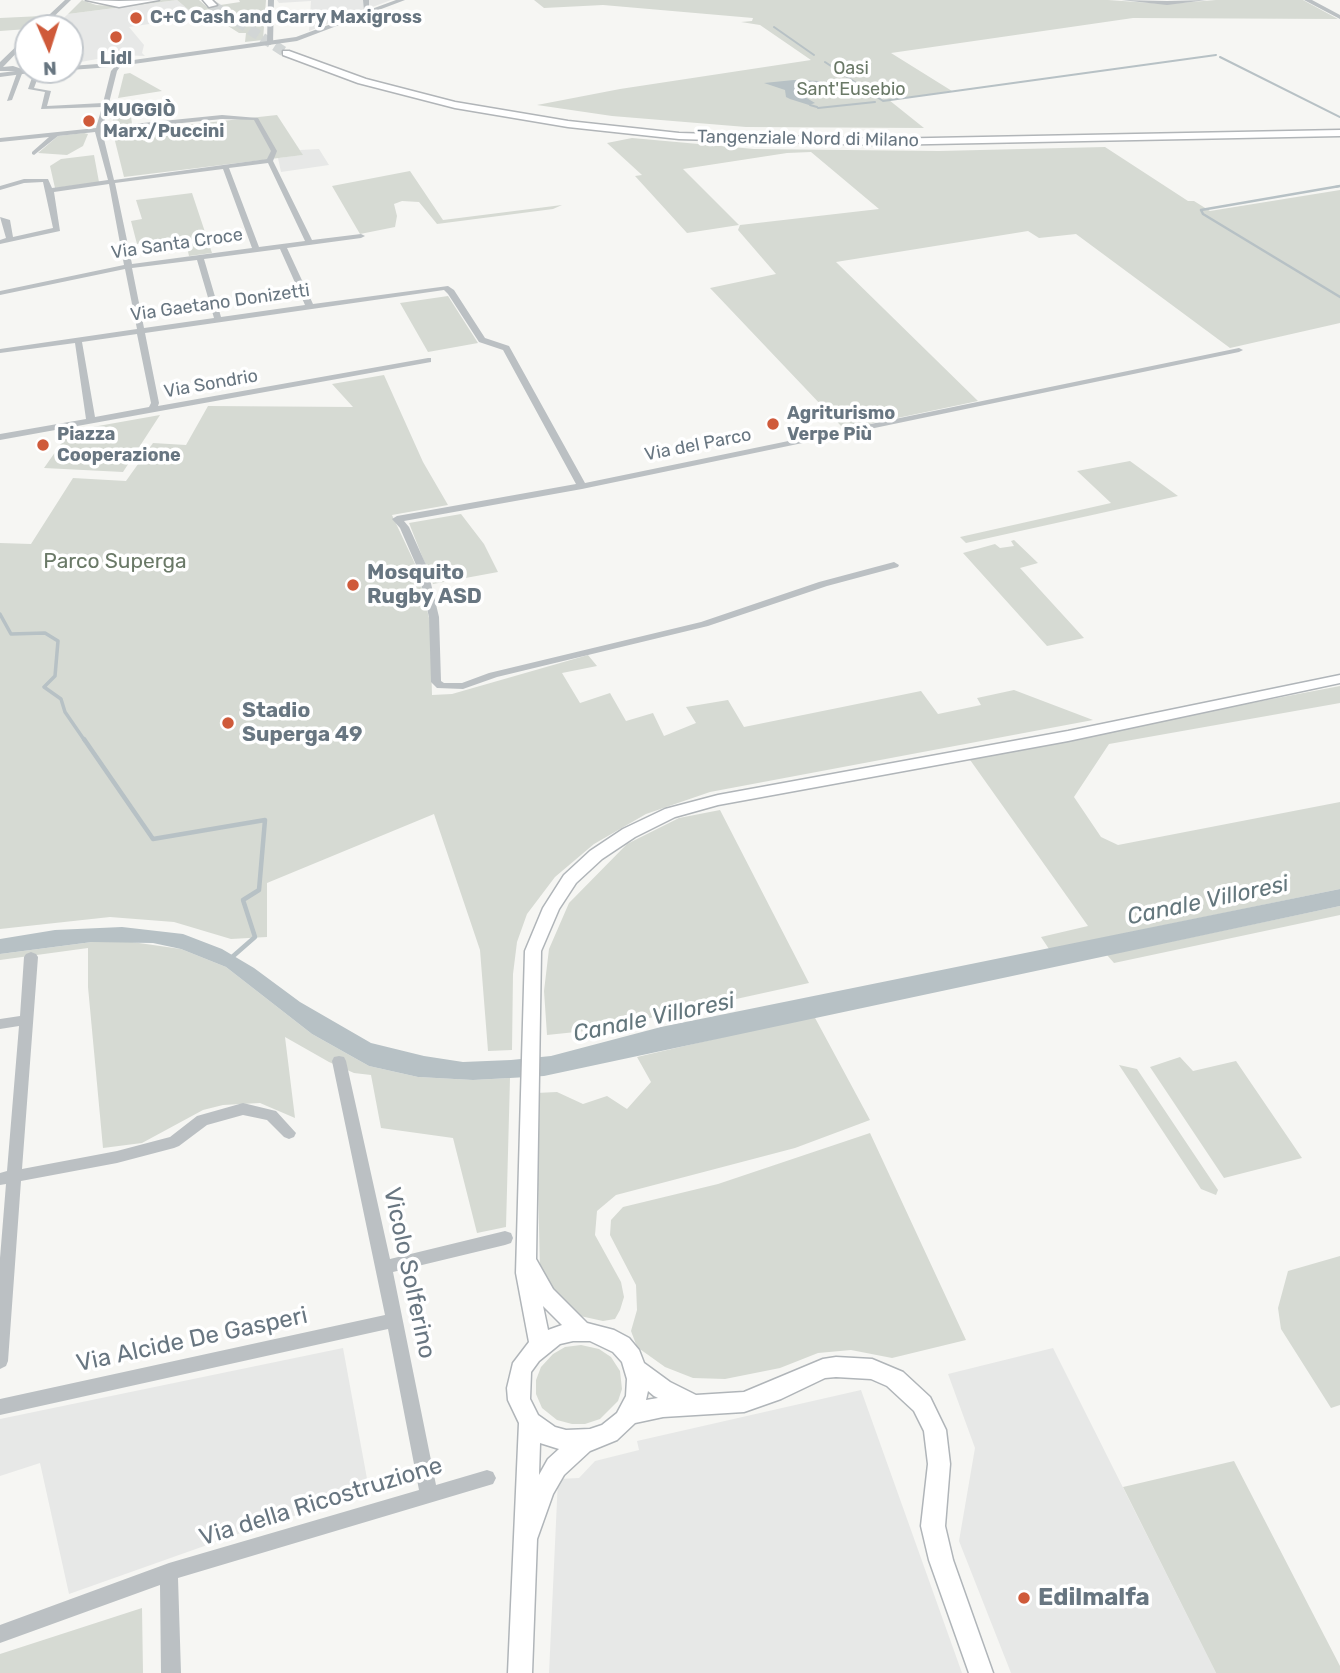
<!DOCTYPE html>
<html>
<head>
<meta charset="utf-8">
<style>
  body { margin:0 }
  #map { position:relative; width:1340px; height:1673px; overflow:hidden; background:#f6f6f3; font-family:Rubik,sans-serif }
  canvas { display:block }
  .north { position:absolute; left:14px; top:14px; width:70px; height:70px; box-sizing:border-box; background:#fff; border:2px solid #c3c8cd; border-radius:50%; rotate:177deg; font-size:19px; font-weight:700; line-height:28px; text-align:center; color:#687681 }
  .north::after { content:''; display:block; margin:auto; width:24px; height:32px; background:#cf5a3a; clip-path:polygon(50% 0,100% 100%,50% 72%,0 100%) }
</style>
</head>
<body>
<div id="map">
<canvas width="1340" height="1673"></canvas>
<div class="north">N</div>
</div>
<script>
const g = document.querySelector('canvas').getContext('2d');
g.lineJoin = 'round';
function fillPath(path, color) { g.fillStyle = color; g.fill(path, 'evenodd'); }
const toPath = rows => new Path2D(rows.map(r => 'M' + r).join(''));
function strokePath(path, color, width, dash) { g.strokeStyle = color; g.lineWidth = width; g.lineCap = dash ? 'butt' : 'round'; g.setLineDash(dash || []); g.stroke(path); }
function drawText(font, color, halo, rows, align = 'center') {
  g.font = font + ' Rubik,sans-serif'; g.lineWidth = 7; g.setLineDash([]); g.textBaseline = 'middle'; g.strokeStyle = halo; g.fillStyle = color; for (const [text, x, y, turn = 0] of rows) {
    g.save(); g.translate(x, y); g.rotate((+turn || 0) * Math.PI / 180); g.textAlign = isNaN(turn) ? turn : align; if (halo) g.strokeText(text, 0, 0); g.fillText(text, 0, 0); g.restore();
  }
}
fillPath(toPath([
  [177,0,197,17,129,27,144,45,142,53,145,56,119,55,70,64,70,28,53,28,68,14],
  [277,0,391,0,309,31,311,1,279,3],
  [319,149,329,165,281,172,278,158,302,155,300,150],
  [343,1348,370,1495,272,1522,69,1594,40,1463,0,1476,0,1419],
  [1053,1348,1216,1673,1011,1673,959,1541,975,1448,948,1374],
  [861,1390,962,1673,549,1673,558,1479,579,1478,595,1461,639,1450,637,1441]
]), '#e7e8e7');
fillPath(toPath([
  [82,0,96,5,112,6,162,0,199,0,207,7,240,2,239,0,266,0,263,40,245,42,246,33,239,33,211,15,197,17,177,0,68,14],
  [534,0,1108,0,1166,4,1216,0,1303,0,1338,19,1133,18,891,53,952,91,889,100,924,128,746,127,612,116,537,105,620,89,811,60,760,25,741,22,752,21,753,18,603,5,544,8],
  [42,16,28,29,0,31,0,18],
  [130,73,162,91,118,98,124,74],
  [162,101,165,112,131,116,132,124,112,125,115,109],
  [277,115,303,155,124,177,113,133],
  [84,133,88,134,83,146,67,155,38,153,58,136],
  [632,138,754,149,939,151,1105,147,1188,201,1194,201,1210,211,1340,190,1340,323,1230,348,1076,234,1039,238,1028,231,836,262,978,401,850,428,842,427,710,288,776,274,738,230,740,225,879,209,811,152,787,153,683,169,739,225,687,233,635,176,642,175,607,143],
  [94,155,99,182,55,188,50,166,61,159],
  [410,171,443,220,562,205,553,209,437,224,419,202,402,201,394,204,397,216,395,227,360,234,332,186],
  [192,193,212,253,189,256,185,238,137,244,131,221,142,219,136,200],
  [448,296,478,343,428,352,400,303],
  [384,375,423,462,448,505,392,515,417,568,430,622,432,695,452,694,588,655,597,666,562,673,580,703,610,693,626,721,653,713,664,736,696,723,686,707,728,700,744,727,921,691,938,714,981,705,977,698,1014,690,1093,720,710,792,646,814,594,844,555,877,527,914,517,942,513,974,512,1050,488,1051,480,950,434,814,267,883,267,937,231,939,174,922,110,917,0,929,0,543,31,544,73,478,126,481,153,443,186,445,208,406,353,407,332,384],
  [160,415,123,472,44,468,70,431],
  [1130,461,1178,496,966,543,960,537,1111,503,1077,471],
  [461,514,484,544,498,572,433,584,409,523],
  [1014,540,1038,563,1020,568,1084,638,1047,646,963,553,995,544,1000,548,1014,546,1011,541],
  [1340,686,1340,703,1109,744,1074,797,1101,837,1118,845,1340,802,1340,889,1049,949,1041,937,1088,926,968,757],
  [720,810,809,983,595,1030,547,1035,544,991,549,949,569,903,627,844,679,818],
  [1340,906,1340,915,1114,963,1107,955],
  [125,941,181,949,226,967,312,1034,369,1066,418,1077,473,1080,510,1078,506,1227,477,1233,453,1138,381,1128,371,1075,354,1073,329,1062,285,1037,295,1118,260,1103,223,1105,203,1110,142,1143,103,1148,88,987,88,948,0,960,0,954,92,942],
  [814,1016,870,1120,795,1148,616,1195,597,1211,595,1235,621,1282,624,1297,620,1310,615,1319,603,1321,580,1316,561,1305,540,1272,536,1093,557,1092,583,1104,607,1096,627,1109,651,1082,637,1057],
  [1180,1057,1193,1071,1236,1061,1302,1158,1224,1178,1150,1067],
  [1119,1065,1137,1069,1218,1190,1216,1195,1201,1189],
  [870,1133,966,1340,892,1358,851,1350,818,1353,780,1368,725,1379,693,1378,665,1367,637,1347,631,1331,637,1310,636,1285,610,1235,611,1220,623,1207,718,1184],
  [1340,1256,1340,1405,1331,1408,1281,1329,1278,1308,1288,1271],
  [581,1345,599,1349,611,1357,620,1371,622,1389,618,1401,600,1419,585,1424,572,1424,557,1420,542,1408,536,1394,536,1380,541,1367,553,1354,565,1347],
  [1234,1461,1340,1666,1340,1673,1216,1673,1123,1487],
  [142,1608,143,1673,0,1673,0,1654]
]), '#d6dad3');
fillPath(toPath([
  [794,80,819,81,828,89,805,94,805,97,815,103,809,105,790,99,786,97,785,90,764,83],
  [1340,889,1340,906,544,1076,510,1078,473,1080,418,1077,369,1066,312,1034,226,967,181,949,153,943,92,942,0,954,0,939,55,930,122,927,183,934,222,949,254,968,300,1002,371,1043,424,1056,463,1062,511,1060,551,1056,661,1027]
]), '#b7c1c5');
strokePath(toPath([
  [774,27,814,55],
  [1220,57,1340,117],
  [825,62,883,101,1216,55],
  [810,105,817,107],
  [818,108,875,102],
  [1335,187,1340,186]
]), '#b7c1c5', 2);
strokePath(toPath([
  [1340,186,1201,210,1203,214,1340,297]
]), '#b7c1c5', 2.5);
strokePath(toPath([
  [0,614,11,634,45,633,58,641,55,676,44,687,61,699,65,712,85,741]
]), '#b7c1c5', 3.5);
strokePath(toPath([
  [84,739,153,839,265,820,259,890,243,900,255,937,231,958]
]), '#b7c1c5', 4.5);
strokePath(toPath([
  [212,5,286,53]
]), '#d2d6d6', 10, [10, 5]);
const secondary = toPath([
  [1340,675,1340,683,1068,741,718,805,675,817,635,837,602,859,576,883,559,909,541,951,536,1259,553,1289,587,1323,614,1330,629,1338,639,1350,644,1363,670,1382,696,1395,744,1392,823,1359,836,1357,872,1359,903,1372,930,1397,946,1430,950,1464,945,1526,953,1560,993,1673,969,1673,929,1560,921,1526,928,1464,924,1431,914,1411,887,1386,871,1379,836,1377,825,1378,781,1399,744,1412,663,1417,635,1423,617,1440,590,1451,564,1475,553,1494,537,1539,532,1673,508,1673,519,1423,508,1400,507,1388,513,1363,529,1342,516,1273,525,951,543,908,564,875,590,851,623,829,665,809,718,795,1068,731,1340,675],
  [543,1306,562,1325,548,1330,543,1306],
  [573,1341,590,1341,613,1352,622,1362,627,1379,626,1396,617,1413,602,1425,590,1429,566,1430,555,1427,538,1415,530,1399,531,1372,539,1361,560,1344,573,1341],
  [648,1391,654,1396,658,1398,646,1400,648,1391],
  [540,1443,559,1449,548,1459,539,1475,540,1443]
]);
const motorway = toPath([
  [86,0,119,1,159,0,119,7,86,0],
  [203,0,212,0,217,5,209,7,203,0],
  [283,51,289,51,366,79,455,102,568,121,679,133,880,139,1340,130,1340,136,880,145,679,139,568,127,455,108,358,83,283,55,283,51]
]);
strokePath(secondary, '#b0b5b9', 3);
strokePath(motorway, '#b1b5b8', 3);
fillPath(toPath([
  [268,0,274,0,273,43,270,45,267,43,268,0],
  [363,0,369,0,369,8,376,10,376,12,364,10,363,0],
  [1121,0,1167,1,1207,0,1167,5,1121,0],
  [119,62,122,64,117,71,103,127,222,115,258,118,277,151,273,161,312,240,361,234,365,236,361,238,287,248,313,304,448,286,454,290,485,338,509,346,585,483,1239,348,1243,350,1239,352,582,489,404,521,409,527,427,567,439,617,441,681,444,683,462,683,489,673,701,622,819,582,894,562,899,565,898,567,827,586,708,626,497,677,463,689,437,688,431,682,429,617,417,567,400,528,392,519,397,516,576,484,503,350,479,342,448,294,444,290,145,333,159,403,158,406,428,358,431,358,431,362,0,440,0,434,86,419,75,343,0,353,0,349,137,329,125,269,0,295,0,291,124,265,109,184,54,192,60,231,0,244,0,240,6,238,0,217,10,220,13,237,53,228,43,182,24,183,0,190,0,186,24,179,48,179,52,188,108,180,95,132,58,136,34,155,32,154,32,152,49,137,0,142,0,138,96,128,102,107,41,109,45,92,28,89,34,72,37,70,40,72,34,88,51,91,47,106,103,103,111,71,119,62],
  [222,119,254,120,271,151,267,159,114,180,102,131,222,119],
  [268,163,305,241,259,247,229,168,268,163],
  [223,169,252,248,132,264,115,183,223,169],
  [280,249,305,305,221,317,204,259,280,249],
  [197,260,214,318,144,328,132,268,197,260],
  [137,334,151,403,149,407,95,417,82,342,137,334],
  [18,70,23,71,12,100,7,101,18,70],
  [31,952,36,954,38,957,22,1169,117,1151,170,1137,197,1116,243,1103,276,1111,296,1133,294,1137,289,1139,284,1137,267,1120,243,1115,207,1125,179,1146,174,1148,117,1163,21,1181,8,1361,6,1366,0,1369,0,1258,6,1184,0,1185,0,1173,7,1171,19,1026,0,1029,0,1019,20,1016,24,957,26,954,31,952],
  [339,1056,344,1057,346,1061,390,1259,505,1231,511,1233,513,1238,511,1243,505,1245,393,1272,436,1485,487,1470,493,1472,496,1478,493,1484,178,1578,181,1673,161,1673,160,1585,0,1643,0,1625,169,1563,419,1490,388,1329,0,1415,0,1399,385,1315,332,1061,334,1057,339,1056]
]), '#bbc0c3');
fillPath(toPath([
  [65,0,71,0,42,28,35,28,65,0],
  [396,0,405,0,297,41,112,67,70,70,70,66,112,63,296,37,396,0],
  [1304,0,1312,0,1340,15,1340,19,1304,0],
  [28,35,28,41,3,67,13,66,22,69,23,71,53,70,0,77,0,73,15,71,0,71,0,62,28,35]
]), '#bbc0c3');
fillPath(secondary, '#fff');
fillPath(motorway, '#fff');
for (const [x, y, r, color] of [
  [136,18,7,"#cf5a3a"],
  [116,37,7,"#cf5a3a"],
  [89,121,7,"#cf5a3a"],
  [773,424,7,"#cf5a3a"],
  [43,445,7,"#cf5a3a"],
  [353,585,7,"#cf5a3a"],
  [228,723,7,"#cf5a3a"],
  [1024,1598,7,"#cf5a3a"]
]) { const dot = new Path2D(); dot.arc(x, y, r, 0, 2 * Math.PI); g.fillStyle = color; g.fill(dot); strokePath(dot, '#fff', 2.5); }
drawText('bold 18px', '#687681', '#fff', [
  ["C+C Cash and Carry Maxigross",150,18],
  ["Lidl",116,59,"center"],
  ["MUGGIÒ",103,111],
  ["Marx/Puccini",103,132],
  ["Agriturismo",787,414],
  ["Verpe Più",787,435],
  ["Piazza",57,435],
  ["Cooperazione",57,456]
], 'left');
drawText('18px', '#6a7967', '#fff', [
  ["Oasi",851,69],
  ["Sant'Eusebio",851,90]
]);
drawText('18px', '#687681', '#fff', [
  ["Tangenziale Nord di Milano",808,139,1],
  ["Via Santa Croce",177,244,-8],
  ["Via Gaetano Donizetti",220,303,-8],
  ["Via Sondrio",211,384,-10],
  ["Via del Parco",698,445,-11]
]);
drawText('21px', '#6a7967', '#fff', [
  ["Parco Superga",115,562]
]);
drawText('bold 21px', '#687681', '#fff', [
  ["Mosquito",367,573],
  ["Rugby ASD",367,597],
  ["Stadio",242,711],
  ["Superga 49",242,735]
], 'left');
drawText('italic 23px', '#64777d', '#fff', [
  ["Canale Villoresi",1208,901,-12],
  ["Canale Villoresi",654,1018,-12]
]);
drawText('24px', '#687681', '#fff', [
  ["Vicolo Solferino",409,1273,78],
  ["Via Alcide De Gasperi",192,1340,-12],
  ["Via della Ricostruzione",321,1502,-17]
]);
drawText('bold 24px', '#687681', '#fff', [
  ["Edilmalfa",1038,1598]
], 'left');
</script>
</body>
</html>
